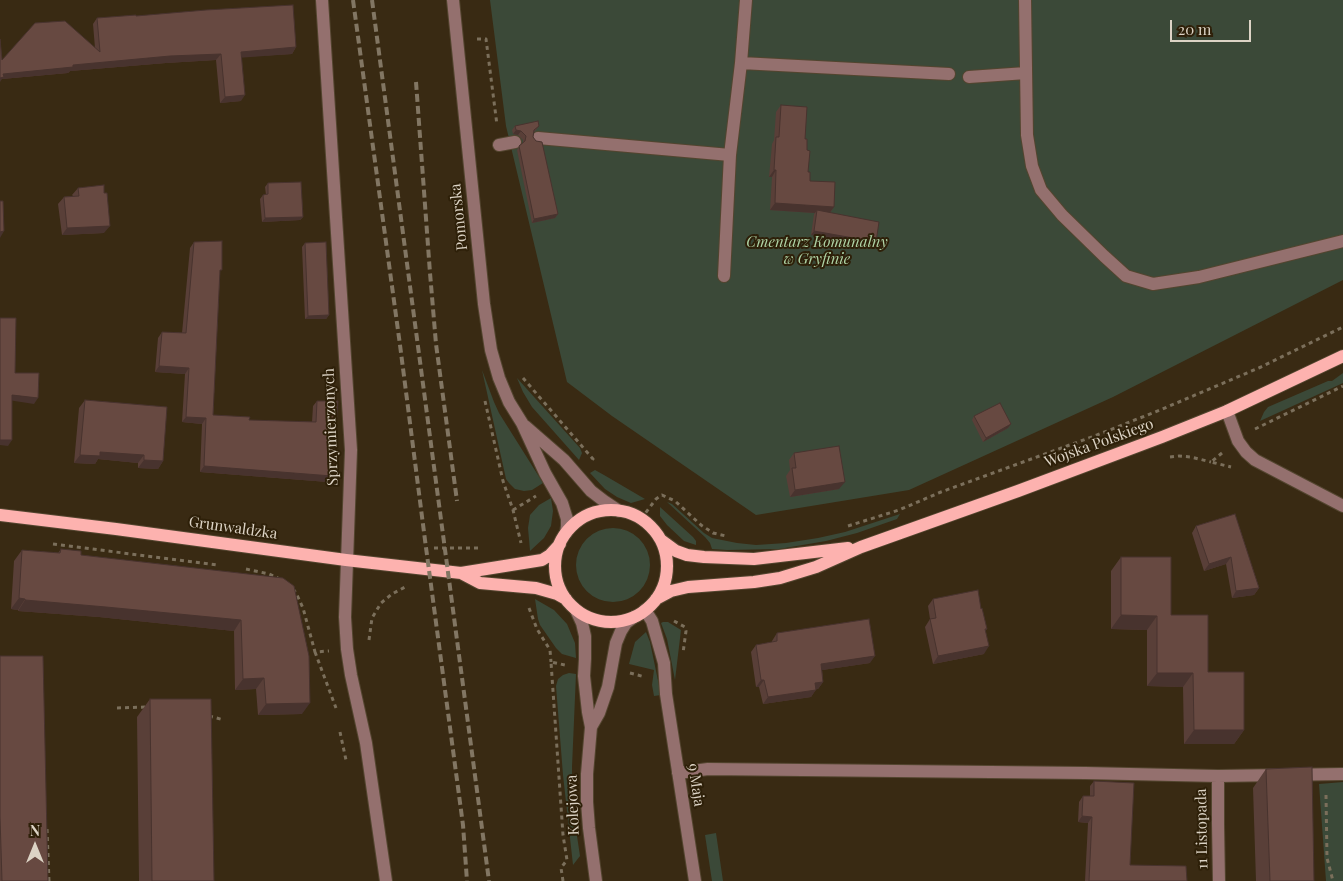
<!DOCTYPE html>
<html>
<head>
<meta charset="utf-8">
<style>
  body { margin:0 }
  #map { position:relative; width:1343px; height:881px; overflow:hidden; background:#392a13; font-family:"Playfair Display",serif }
  canvas { display:block }
  .north { position:absolute; left:10px; top:821px; width:50px; height:50px; -webkit-text-stroke:4px #2e2009; paint-order:stroke; rotate:0deg; font-size:14px; font-weight:700; line-height:20px; text-align:center; color:#dcd3c5 }
  .north::after { content:''; display:block; margin:auto; width:18px; height:22px; background:#dcd3c5; clip-path:polygon(50% 0,100% 100%,50% 72%,0 100%) }
  .scale { position:absolute; left:1170px; top:20px; width:81px; height:22px; box-sizing:border-box; border:2px solid #dcd3c5; border-top:0; padding-left:6px; font-size:15px; line-height:18px; white-space:nowrap; color:#dcd3c5; -webkit-text-stroke:4px #2e2009; paint-order:stroke }
</style>
</head>
<body>
<div id="map">
<canvas width="1343" height="881"></canvas>
<div class="north">N</div>
<div class="scale">20 m</div>
</div>
<script>
const g = document.querySelector('canvas').getContext('2d');
g.lineJoin = 'round';
function fillPath(path, color) { g.fillStyle = color; g.fill(path, 'evenodd'); }
const toPath = rows => new Path2D(rows.map(r => 'M' + r).join(''));
function strokePath(path, color, width, dash) { g.strokeStyle = color; g.lineWidth = width; g.lineCap = dash ? 'butt' : 'round'; g.setLineDash(dash || []); g.stroke(path); }
function drawText(font, color, halo, rows, align = 'center') {
  g.font = font + ' "Playfair Display",serif'; g.lineWidth = 4; g.setLineDash([]); g.textBaseline = 'middle'; g.strokeStyle = halo; g.fillStyle = color; for (const [text, x, y, turn = 0] of rows) {
    g.save(); g.translate(x, y); g.rotate((+turn || 0) * Math.PI / 180); g.textAlign = isNaN(turn) ? turn : align; if (halo) g.strokeText(text, 0, 0); g.fillText(text, 0, 0); g.restore();
  }
}
fillPath(toPath([
  [490,0,1343,0,1343,280,1113,397,909,490,756,515,612,416,567,382,506,126],
  [482,370,494,402,499,413,543,483,532,490,524,491,515,489,509,483,506,479],
  [1343,373,1343,383,1260,421,1264,412,1268,407,1328,381,1332,381],
  [517,378,580,448,582,453,579,460,532,407,523,392],
  [595,470,604,475,645,499,631,503,617,497,605,489,590,473],
  [551,498,553,511,551,526,544,538,530,551,528,528,530,515,539,505],
  [667,502,672,504,704,533,712,538,737,543,756,545,786,543,818,538,845,532,900,514,897,519,857,533,826,541,779,549,727,550,712,549,710,543,705,537],
  [660,507,693,537,696,541,696,545,684,541,667,525,660,516],
  '576 565a37 37 0 1 1 74 0a37 37 0 1 1-74 0Z',
  [535,599,554,610,567,624,575,643,576,658,562,654,556,648,540,625,538,619],
  [663,622,668,622,681,630,675,680,667,639,661,623],
  [646,632,650,642,661,695,654,696,652,685,654,670,629,664,635,642],
  [569,673,576,674,572,767,572,794,574,816,580,856,573,865,563,775,556,686,558,679,563,675],
  [1343,782,1343,881,1326,881,1319,784],
  [716,833,723,881,712,881,705,835]
]), '#3b4938');
const minor = toPath([
  [322,0,351,450,345,617,347,649,351,675,366,743,386,881],
  [453,0,484,304,491,350,499,378,509,402,522,423,545,473,562,503,567,519,567,526,566,533],
  [1025,0,1027,135,1032,166,1041,190,1062,215,1104,256,1126,276,1153,284,1199,277,1343,241],
  [741,63,949,74],
  [969,77,1026,73],
  [538,138,730,155],
  [499,145,515,142],
  [724,276,730,155,741,63,746,0],
  [1227,411,1238,441,1246,452,1255,460,1343,506],
  [525,426,564,460,591,491,604,501,619,511],
  [576,610,582,623,585,636,585,659,584,676,588,712,591,727,587,774,587,802,589,828,596,881],
  [645,610,652,621,664,663,666,694,695,881],
  [591,727,599,713,608,687,616,643,621,631,626,623,634,617],
  [678,773,708,769,1085,773,1218,776,1343,774],
  [1218,776,1218,824,1219,881]
]);
const major = toPath([
  '555 566a56 56 0 1 1 112 0a56 56 0 1 1-112 0Z',
  [0,515,116,529,346,560,461,573,542,560,550,555,560,544],
  [661,540,676,551,687,555,704,557,754,559,848,548],
  [461,573,480,583,536,588,557,594,566,599],
  [656,599,671,591,688,587,754,582,780,578,816,567,861,547,1018,491,1162,437,1227,411,1343,356]
]);
strokePath(minor, '#53452f', 14);
strokePath(major, '#53452f', 14);
strokePath(toPath([
  [477,39,486,39,497,125],
  [523,378,593,459,590,461],
  [485,401,503,481,513,510,521,543],
  [1255,429,1343,386],
  [1222,453,1211,462,1231,467],
  [1170,457,1179,456,1191,457,1211,462],
  [513,510,536,496],
  [641,519,656,499,662,495,675,501,701,525,713,533,726,536],
  [848,526,899,510,941,492,1097,435,1160,410,1261,367,1343,327],
  [53,544,217,565],
  [434,548,480,548],
  [246,569,269,574,278,578],
  [293,589,296,593,303,608,315,652,329,651],
  [529,608,537,629,550,650,551,662],
  [674,621,685,627,686,631,683,653],
  [369,640,372,618,381,603,392,594,405,587],
  [315,652,336,708],
  [630,673,645,677],
  [117,708,147,707],
  [209,716,224,720],
  [340,732,346,760],
  [1326,795,1327,858,1333,881],
  [47,829,49,881],
  [563,881,561,868,567,860,563,835,551,662,565,665]
]), '#7b6f5b', 3, [4, 4]);
strokePath(minor, '#94706e', 12);
strokePath(major, '#fdb2af', 12);
strokePath(toPath([
  [353,0,400,345,425,540,463,825,467,881],
  [372,0,489,881],
  [416,82,430,273,436,344,457,501]
]), '#827663', 4, [8, 4]);
fillPath(toPath([
  [136,16,296,47,292,54,242,57,241,101,220,103,216,60,166,63,70,71,68,73,2,79,2,60,95,48,93,24,97,18],
  [781,105,805,139,808,172,810,181,834,207,830,213,873,245,811,235,814,214,815,213,770,210,772,177,769,177,772,144,774,140,776,112],
  [515,126,539,126,536,130,534,132,533,137,558,214,555,218,532,223,517,150,523,143,523,140,518,135,513,134,512,130],
  [268,183,303,217,300,220,262,222,260,199,263,195,266,195,265,187],
  [78,188,104,233,62,235,58,204,64,197,73,196,72,195],
  [194,242,220,273,213,415,249,420,312,422,313,406,317,401,332,476,328,482,200,472,202,424,182,422,185,374,155,372,158,338,162,332,182,333,190,248],
  [305,243,329,315,326,319,305,319,302,247],
  [85,400,163,461,158,469,138,468,138,463,98,459,95,464,74,463,79,408],
  [974,416,1011,424,1008,428,983,442,972,420],
  [794,453,839,489,790,497,786,476,790,470,789,460],
  [1235,514,1259,588,1254,595,1232,598,1226,564,1204,571,1192,533,1196,526],
  [61,549,81,555,283,578,302,714,258,715,256,689,235,690,234,631,99,617,18,611,18,610,11,609,14,561,22,550,58,553],
  [1121,557,1171,615,1244,730,1234,744,1184,744,1183,687,1147,686,1147,630,1111,629,1111,571],
  [933,599,981,609,987,629,985,631,984,654,933,664,925,627,930,619,928,606],
  [777,633,870,663,822,670,823,682,818,689,816,689,811,697,763,704,759,687,756,687,751,652,756,645,772,642,772,641],
  [0,656,48,881,0,881],
  [150,699,214,881,139,881,137,717],
  [1266,769,1314,881,1256,881,1253,788],
  [1094,781,1130,865,1187,881,1085,881,1088,823,1078,822,1079,802,1083,796,1090,796,1090,786]
]), '#593f38');
fillPath(toPath([
  [296,47,292,54,237,58,241,52],
  [221,54,216,60,166,63,70,71,68,73,2,79,0,82,0,78,3,74,73,65,170,56],
  [245,95,241,101,220,103,225,97],
  [516,130,521,131,518,135,513,134],
  [774,170,776,170,772,177,769,177],
  [775,203,834,207,829,214,817,210,815,213,770,210],
  [558,214,555,218,532,223,534,219],
  [303,217,300,220,262,222,265,218],
  [110,226,104,233,62,235,67,228],
  [4,231,0,238,0,232],
  [814,231,876,242,873,245,811,235],
  [329,315,326,319,305,319,308,316],
  [159,366,189,368,185,374,155,372],
  [12,395,38,398,34,404,8,400],
  [186,417,206,418,202,424,182,422],
  [1011,424,1008,428,983,442,986,438],
  [0,440,12,440,8,446,0,445],
  [100,452,144,455,138,463,98,459,95,464,74,463,80,455],
  [144,460,163,461,158,469,138,468],
  [204,466,332,476,328,482,200,472],
  [845,482,839,489,790,497,795,490],
  [1231,557,1226,564,1204,571,1209,564],
  [1259,588,1254,595,1232,598,1236,591],
  [19,598,25,599,18,610,11,609],
  [25,600,106,607,241,620,234,631,99,617,18,611],
  [1121,615,1157,616,1147,630,1111,629],
  [989,646,984,654,933,664,938,656],
  [875,656,870,663,816,671,821,664],
  [1157,673,1193,673,1183,687,1147,686],
  [264,678,256,689,235,690,243,679],
  [761,680,764,680,759,687,756,687],
  [823,682,818,689,810,691,815,683],
  [816,690,811,697,763,704,768,697],
  [310,703,302,714,258,715,266,704],
  [1194,730,1244,730,1234,744,1184,744],
  [1082,816,1092,817,1088,823,1078,822]
]), '#48332e');
const building = toPath([
  [293,5,296,47,241,52,245,95,225,97,221,54,170,56,73,65,73,67,3,74,4,77,0,78,0,39,2,60,35,23,65,21,100,52,97,18,136,15,136,16,206,10,293,5],
  [781,105,807,107,805,139,807,139,807,150,810,151,808,172,810,172,810,181,835,182,834,207,775,203,776,170,774,170,776,137,779,137,781,105],
  [538,121,539,126,534,130,533,137,536,141,542,142,558,214,534,219,519,146,525,141,526,136,521,131,516,130,515,126,538,121],
  [301,182,303,217,265,218,263,195,268,194,268,183,301,182],
  [104,185,104,193,107,193,110,226,67,228,64,197,79,196,78,188,104,185],
  [0,201,3,201,4,231,0,232,0,201],
  [817,210,879,222,876,242,814,231,817,210],
  [222,241,222,270,220,270,213,415,250,417,249,420,316,422,317,401,338,401,332,476,204,466,206,418,186,417,189,368,159,366,162,332,186,333,194,242,222,241],
  [326,242,329,315,308,316,305,243,326,242],
  [0,318,16,318,15,373,39,373,38,398,12,395,12,440,0,440,0,318],
  [85,400,167,407,163,461,144,460,144,455,100,452,100,456,80,455,85,400],
  [1000,403,1011,424,986,438,974,416,1000,403],
  [839,446,845,482,795,490,792,468,796,468,794,453,839,446],
  [1235,514,1259,588,1236,591,1231,557,1209,564,1196,526,1235,514],
  [61,549,81,551,81,555,283,578,294,586,309,656,310,703,266,704,264,678,243,679,241,620,106,607,25,600,25,599,19,598,22,550,60,553,61,549],
  [1121,557,1171,557,1171,615,1208,615,1208,672,1244,672,1244,730,1194,730,1193,673,1157,673,1157,616,1121,615,1121,557],
  [978,590,981,609,982,608,987,629,985,629,989,646,938,656,930,619,936,618,933,599,978,590],
  [869,619,875,656,821,664,823,682,815,683,816,690,768,697,764,680,761,680,756,645,777,641,777,633,869,619],
  [0,656,43,656,48,881,2,881,0,817,0,656],
  [150,699,211,699,214,881,152,881,150,699],
  [1312,767,1314,881,1270,881,1266,769,1312,767],
  [1094,781,1134,783,1130,865,1186,866,1187,881,1089,881,1092,817,1082,816,1083,796,1094,796,1094,781]
]);
fillPath(building, '#674941');
strokePath(building, '#48332e', 1);
drawText('15px', '#dcd3c5', '#2e2009', [
  ["Pomorska",459,217,-96],
  ["Sprzymierzonych",331,427,-92],
  ["Wojska Polskiego",1099,443,-20],
  ["Grunwaldzka",233,528,8],
  ["9 Maja",696,785,81],
  ["Kolejowa",573,805,-92],
  ["11 Listopada",1202,829,-91]
]);
drawText('italic 15px', '#afd4a6', '#2e2009', [
  ["Cmentarz Komunalny",817,242],
  ["w Gryfinie",817,259]
]);
</script>
</body>
</html>
